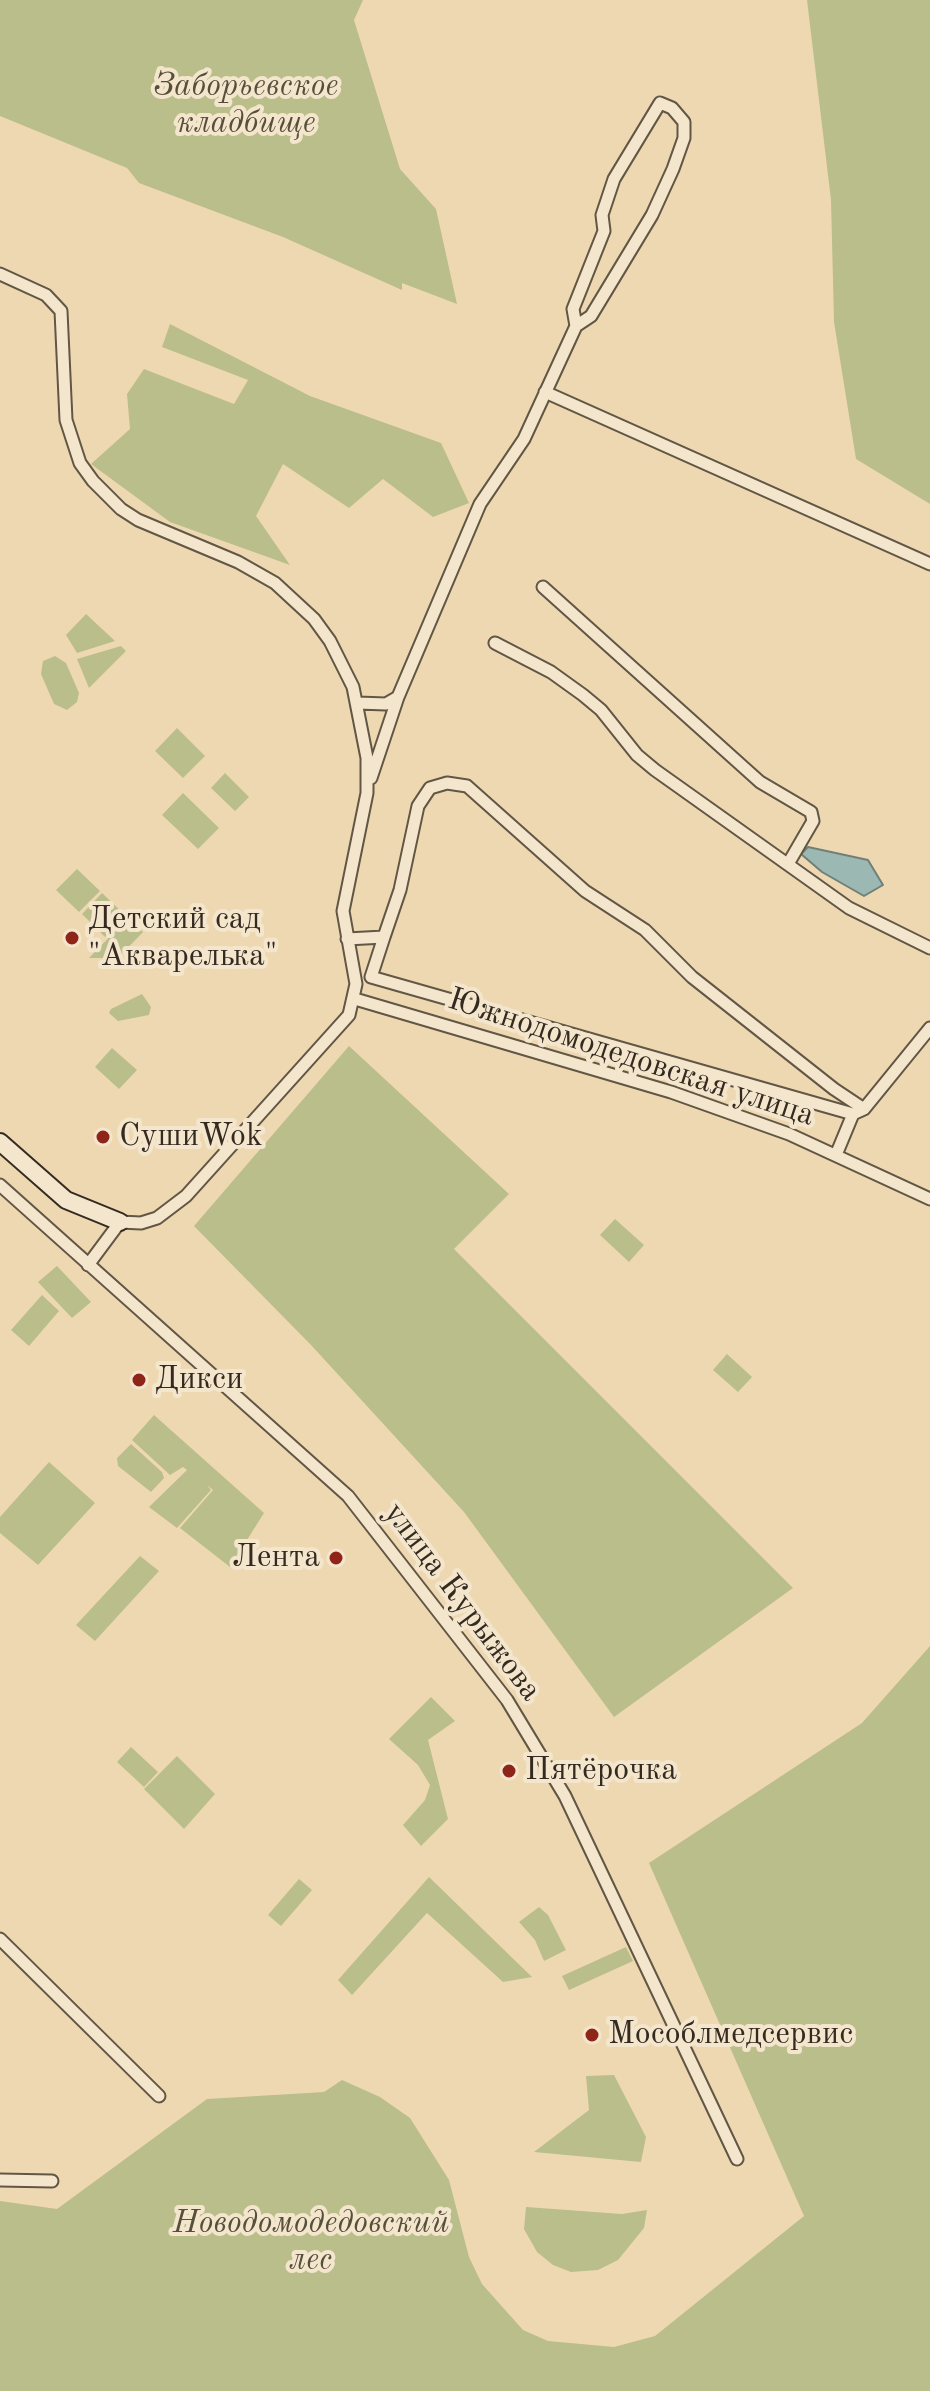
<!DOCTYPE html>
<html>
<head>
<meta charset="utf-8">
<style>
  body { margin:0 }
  canvas { display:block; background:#eed8b2 }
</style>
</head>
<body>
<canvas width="930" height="2391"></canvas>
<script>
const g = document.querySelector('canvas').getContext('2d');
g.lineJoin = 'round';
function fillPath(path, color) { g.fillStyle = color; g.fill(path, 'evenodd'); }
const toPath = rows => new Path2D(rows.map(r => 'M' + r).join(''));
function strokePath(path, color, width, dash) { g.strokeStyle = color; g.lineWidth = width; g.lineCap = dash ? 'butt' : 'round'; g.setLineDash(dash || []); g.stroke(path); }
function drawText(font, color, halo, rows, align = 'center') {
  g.font = font + ' "Old Standard TT",serif'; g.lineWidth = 8; g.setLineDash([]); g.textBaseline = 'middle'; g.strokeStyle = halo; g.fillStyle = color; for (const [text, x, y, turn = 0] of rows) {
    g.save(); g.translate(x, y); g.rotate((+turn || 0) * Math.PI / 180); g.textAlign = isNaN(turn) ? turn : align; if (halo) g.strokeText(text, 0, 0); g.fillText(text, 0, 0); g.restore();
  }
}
fillPath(toPath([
  [0,0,363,0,354,20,400,169,436,209,457,304,402,283,402,290,283,237,139,183,127,168,0,116],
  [807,0,930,0,930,504,856,459,834,322,831,200],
  [170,324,310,396,441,443,469,503,433,517,383,479,349,508,283,464,256,516,290,565,170,522,91,464,130,429,127,394,144,369,234,404,248,380,162,347],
  [86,614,115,641,77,653,66,635],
  [121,646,126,651,89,688,77,659],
  [55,656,66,663,79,693,77,702,67,710,54,704,41,674,43,661],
  [177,728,205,756,183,778,155,751],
  [225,773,249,797,235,811,211,788],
  [183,793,219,828,198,849,162,815],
  [77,869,100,891,79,912,56,890],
  [102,893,126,916,105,937,82,914],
  [128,918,143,932,118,958,89,958],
  [142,994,151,1007,149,1015,118,1021,109,1013,111,1009],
  [349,1046,509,1194,454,1249,793,1588,614,1717,464,1512,311,1345,194,1226],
  [112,1048,137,1070,119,1089,95,1067],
  [615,1219,644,1245,629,1262,600,1235],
  [57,1266,91,1302,72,1318,38,1282],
  [42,1295,59,1311,29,1346,11,1330],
  [727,1354,752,1377,738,1392,713,1370],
  [154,1415,264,1513,230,1567,180,1528,213,1490,207,1485,211,1490,177,1528,149,1507,187,1470,183,1467,170,1475,132,1440],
  [131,1444,162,1472,164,1478,151,1492,118,1466,117,1458],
  [49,1462,95,1503,38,1565,0,1533,0,1517],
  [140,1556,159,1571,95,1641,76,1625],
  [930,1646,930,2391,0,2391,0,2201,57,2209,207,2099,324,2092,342,2080,380,2097,410,2118,449,2180,469,2257,482,2284,523,2330,548,2341,614,2347,655,2336,804,2216,649,1863,862,1723],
  [431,1697,455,1721,428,1740,448,1819,421,1846,403,1825,425,1800,430,1785,418,1765,389,1739],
  [131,1747,158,1772,144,1787,117,1762],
  [177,1756,215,1794,184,1829,144,1789],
  [429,1877,532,1977,503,1982,427,1913,352,1995,338,1980],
  [299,1879,312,1890,281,1926,268,1915],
  [539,1907,548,1915,566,1950,544,1961,535,1940,519,1922],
  [626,1947,633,1961,569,1990,562,1976],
  [614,2075,646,2137,641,2162,534,2152,589,2110,586,2076],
  [526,2207,622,2214,647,2210,644,2228,618,2260,598,2270,571,2272,553,2265,537,2252,524,2229]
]), '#babe8b');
const water = toPath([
  [808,847,868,860,883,885,864,896,822,872,801,854,808,847]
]);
fillPath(water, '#9bb8b3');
strokePath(water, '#727f78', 2);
const street = toPath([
  [0,274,46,295,61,311,66,420,80,463,93,481,121,509,138,520,238,562,275,583,314,619,330,641,353,687,367,758,367,793,343,911,356,984,349,1015,186,1196,157,1218,141,1223,120,1222,88,1265],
  [545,392,930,564],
  [543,587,760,782,811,812,813,821,788,864],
  [495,643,551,672,583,695,601,710,637,755,655,770,849,908,930,948],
  [358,703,386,704,398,697],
  [371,778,398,697,480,504,524,439,576,326,591,316,652,215,673,169,684,138,684,122,672,108,660,103,614,179,602,215,604,231,573,309,576,326],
  [384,937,400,890,418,806,430,788,447,783,467,786,585,891,645,930,692,977,834,1089,864,1109],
  [347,939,384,937,371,977,853,1114,864,1109,930,1028],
  [355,999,671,1092,789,1134,930,1199],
  [836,1155,853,1114],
  [0,1185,348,1496,507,1700,565,1796,737,2159],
  [0,1939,159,2096],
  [0,2180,52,2181]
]);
const secondary = toPath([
  [0,1142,66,1200,120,1222]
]);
strokePath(street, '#625644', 15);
strokePath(secondary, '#342a20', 20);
strokePath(street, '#f4e6cd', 11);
strokePath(secondary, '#f4e6cd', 16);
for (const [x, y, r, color] of [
  [72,938,8,"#8f2418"],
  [103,1137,8,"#8f2418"],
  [139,1380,8,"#8f2418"],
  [336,1558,8,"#8f2418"],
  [509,1771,8,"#8f2418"],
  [592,2035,8,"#8f2418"]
]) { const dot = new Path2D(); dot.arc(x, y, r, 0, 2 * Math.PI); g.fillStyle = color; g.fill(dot); strokePath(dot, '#f4e6cd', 3); }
drawText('italic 32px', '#564f3b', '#f4e6cd', [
  ["Заборьевское",246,87],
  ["кладбище",246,124],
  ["Новодомодедовский",311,2224],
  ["лес",311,2261]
]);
drawText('32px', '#342a20', '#f4e6cd', [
  ["Детский сад",88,920],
  ["\"Акварелька\"",88,957],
  ["СушиWok",119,1137],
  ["Дикси",155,1380],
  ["Лента",320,1558,"right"],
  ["Пятёрочка",525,1771],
  ["Мособлмедсервис",608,2035]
], 'left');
drawText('32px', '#342a20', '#f4e6cd', [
  ["Южнодомодедовская улица",631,1058,18],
  ["улица Курыжова",462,1602,53]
]);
</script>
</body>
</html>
